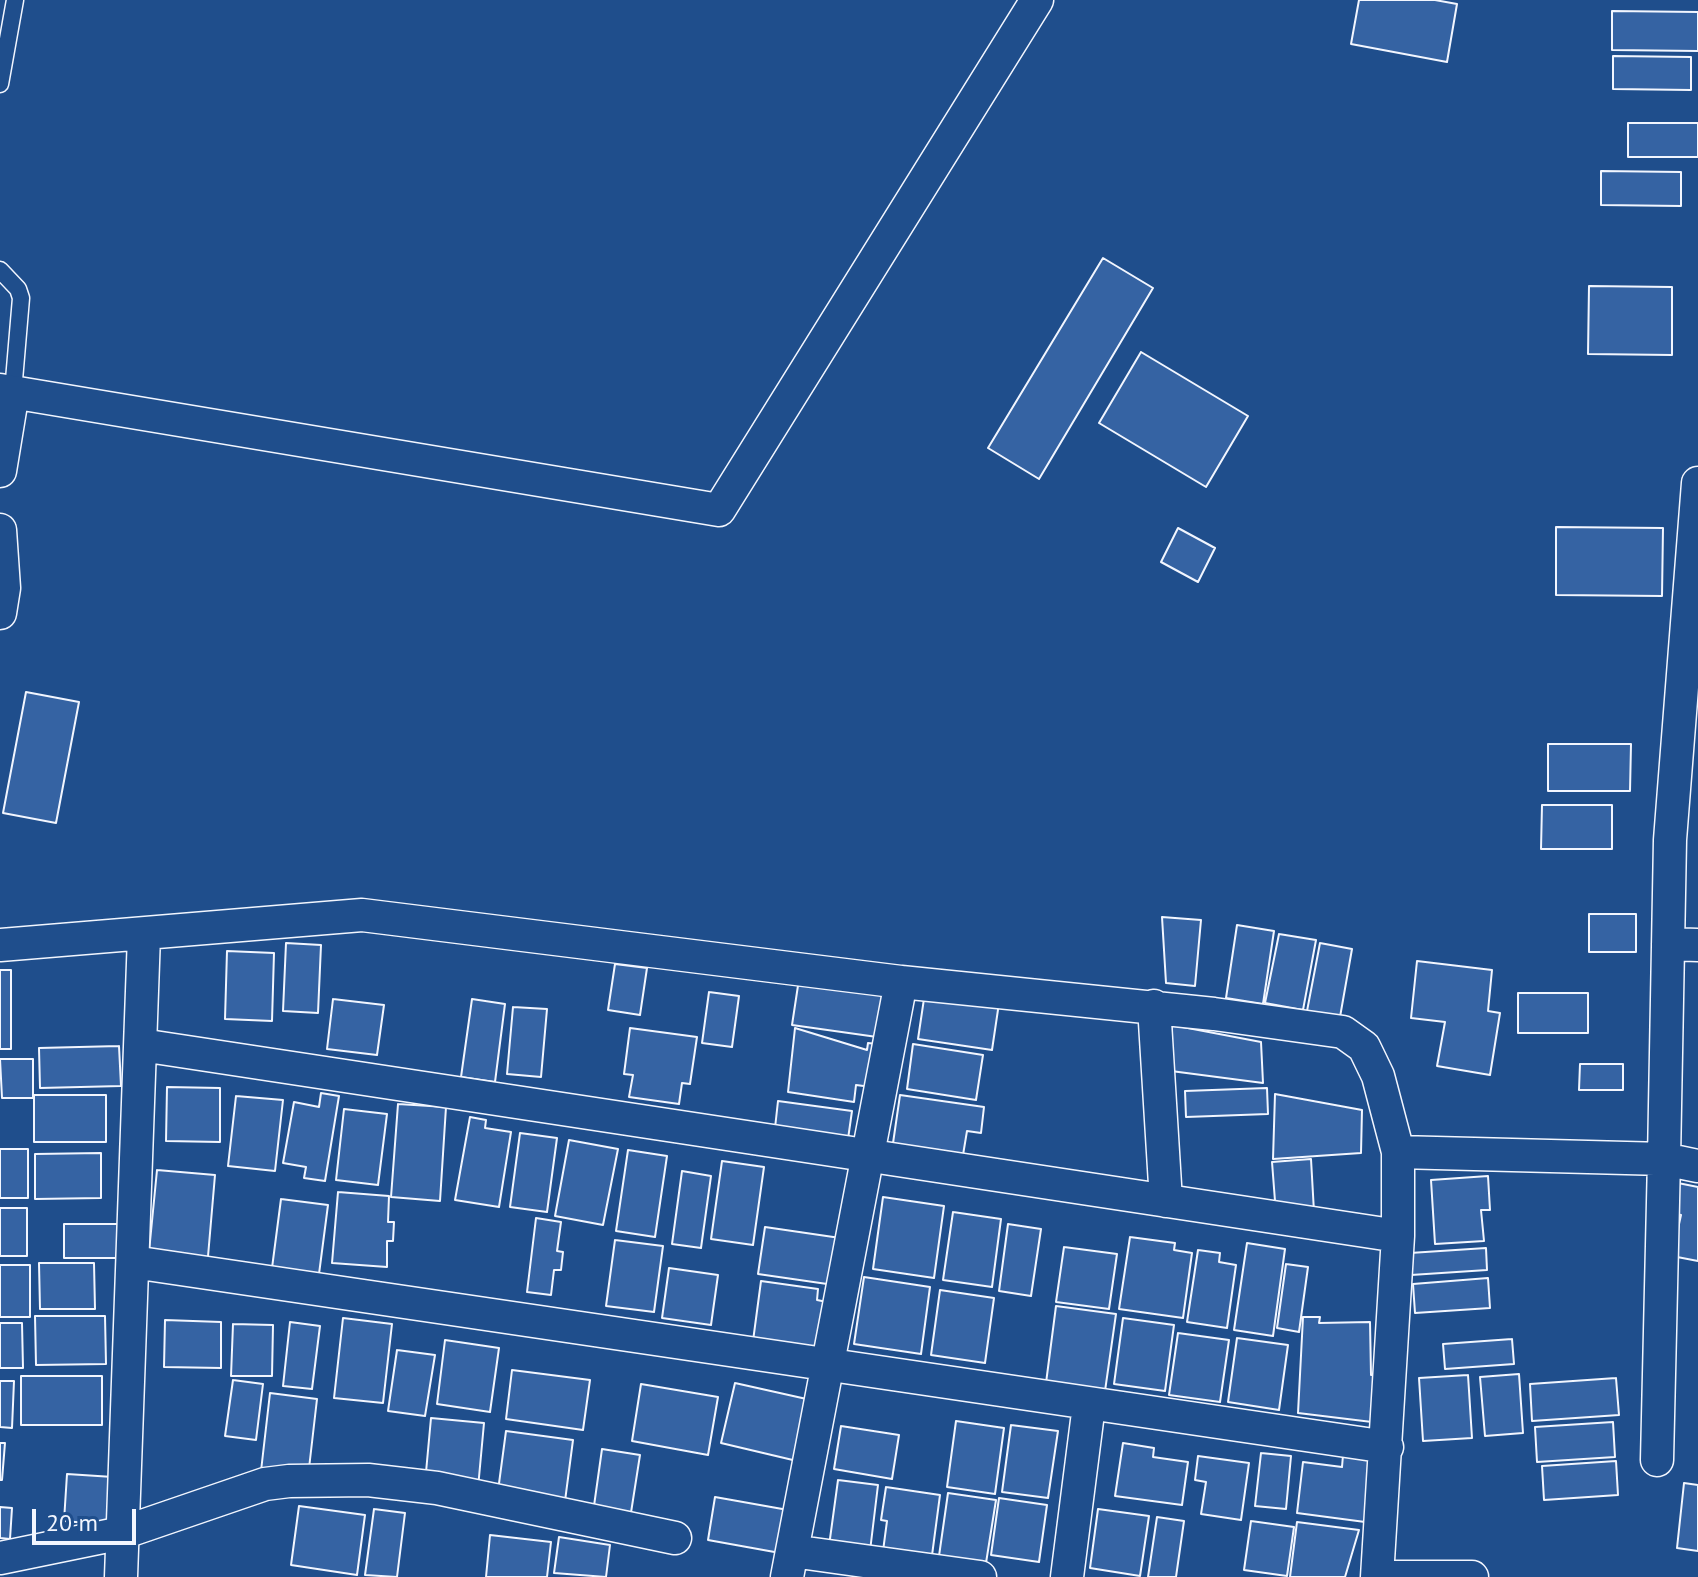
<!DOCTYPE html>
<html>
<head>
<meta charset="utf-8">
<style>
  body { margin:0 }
  #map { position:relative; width:1698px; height:1577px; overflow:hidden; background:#1f4e8c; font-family:"PT Sans",sans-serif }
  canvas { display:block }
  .scale { position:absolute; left:32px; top:1509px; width:104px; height:36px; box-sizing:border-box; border:4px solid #f2f6ff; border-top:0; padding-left:10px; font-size:24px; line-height:28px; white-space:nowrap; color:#f2f6ff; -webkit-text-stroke:6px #1f4e8c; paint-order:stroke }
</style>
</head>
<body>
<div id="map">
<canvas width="1698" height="1577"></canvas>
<div class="scale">20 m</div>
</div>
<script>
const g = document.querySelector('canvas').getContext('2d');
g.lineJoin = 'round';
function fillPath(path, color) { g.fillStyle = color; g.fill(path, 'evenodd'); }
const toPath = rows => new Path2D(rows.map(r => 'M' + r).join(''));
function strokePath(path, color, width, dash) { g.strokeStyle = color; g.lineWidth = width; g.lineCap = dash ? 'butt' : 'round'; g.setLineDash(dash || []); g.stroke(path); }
const building = toPath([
  [1359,0,1435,0,1457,4,1447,62,1351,44,1359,0],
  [1612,11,1698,12,1698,51,1612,50,1612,11],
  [1613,56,1691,57,1691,90,1613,89,1613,56],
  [1628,123,1698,123,1698,157,1628,157,1628,123],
  [1601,171,1681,172,1681,206,1601,205,1601,171],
  [1103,258,1153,288,1039,479,988,448,1103,258],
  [1589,286,1672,287,1672,355,1588,354,1589,286],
  [1141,352,1248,416,1206,487,1099,423,1141,352],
  [1556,527,1663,528,1662,596,1556,595,1556,527],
  [1178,528,1215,548,1198,582,1161,562,1178,528],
  [26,692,79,702,56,823,3,813,26,692],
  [1548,744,1631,744,1630,791,1548,791,1548,744],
  [1542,805,1612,805,1612,849,1541,849,1542,805],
  [1589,914,1636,914,1636,952,1589,952,1589,914],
  [1162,917,1201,920,1195,986,1166,983,1162,917],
  [1237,925,1274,931,1263,1004,1226,998,1237,925],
  [1279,934,1316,940,1303,1010,1265,1003,1279,934],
  [286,943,321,945,318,1013,283,1011,286,943],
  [1320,943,1352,949,1340,1017,1307,1011,1320,943],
  [227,951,274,953,272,1021,225,1019,227,951],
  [1417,961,1492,970,1488,1011,1500,1013,1490,1075,1437,1066,1445,1022,1411,1018,1417,961],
  [615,964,647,968,640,1015,608,1010,615,964],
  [0,970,11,970,11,1049,0,1049,0,970],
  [799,979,883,990,877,1037,792,1025,799,979],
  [709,992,739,996,732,1047,702,1043,709,992],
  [925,992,999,1003,992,1050,918,1039,925,992],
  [1518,993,1588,993,1588,1033,1518,1033,1518,993],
  [333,999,384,1005,377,1055,327,1049,333,999],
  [472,999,505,1004,495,1082,461,1077,472,999],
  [513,1007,547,1009,541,1077,507,1074,513,1007],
  [1172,1025,1261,1042,1263,1083,1171,1071,1172,1025],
  [630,1028,697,1037,690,1084,682,1083,679,1104,629,1097,633,1075,624,1074,630,1028],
  [795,1028,867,1050,868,1043,885,1045,879,1088,856,1085,854,1102,788,1092,795,1028],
  [913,1044,983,1055,976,1100,907,1089,913,1044],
  [119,1046,121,1086,40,1088,39,1048,119,1046],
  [0,1059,33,1059,33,1098,2,1098,0,1059],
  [1580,1064,1623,1064,1623,1090,1579,1090,1580,1064],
  [167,1087,220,1088,220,1142,166,1141,167,1087],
  [1267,1088,1268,1114,1186,1117,1185,1091,1267,1088],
  [321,1093,339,1096,325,1181,304,1178,306,1167,283,1163,294,1102,319,1107,321,1093],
  [1275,1094,1362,1110,1361,1153,1273,1159,1275,1094],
  [34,1095,106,1095,106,1142,34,1142,34,1095],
  [900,1095,984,1107,981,1133,967,1131,961,1167,891,1157,900,1095],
  [236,1096,283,1100,275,1171,228,1166,236,1096],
  [778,1101,852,1111,848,1139,775,1128,778,1101],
  [398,1104,446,1107,440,1201,391,1197,398,1104],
  [344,1109,387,1114,378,1185,336,1180,344,1109],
  [470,1117,486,1120,485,1128,511,1132,499,1207,455,1200,470,1117],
  [520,1133,557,1138,547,1212,510,1207,520,1133],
  [569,1140,618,1149,603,1225,555,1216,569,1140],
  [0,1149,28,1149,28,1198,0,1198,0,1149],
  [628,1150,667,1156,655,1237,616,1231,628,1150],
  [101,1153,101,1198,35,1199,35,1154,101,1153],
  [1311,1159,1314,1212,1276,1214,1272,1162,1311,1159],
  [722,1161,764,1167,753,1245,711,1239,722,1161],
  [157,1170,215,1175,207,1268,148,1262,157,1170],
  [682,1171,711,1176,701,1248,672,1244,682,1171],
  [1488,1176,1490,1210,1481,1210,1484,1241,1435,1244,1431,1180,1488,1176],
  [1678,1183,1698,1187,1698,1261,1672,1256,1681,1215,1671,1213,1678,1183],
  [338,1192,389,1196,388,1222,394,1222,393,1241,387,1241,387,1267,332,1263,338,1192],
  [883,1197,944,1206,934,1278,873,1269,883,1197],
  [281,1199,328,1205,319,1274,272,1268,281,1199],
  [0,1208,27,1208,27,1256,0,1256,0,1208],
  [953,1212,1001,1219,992,1287,943,1280,953,1212],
  [536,1218,561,1222,557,1251,563,1252,561,1270,554,1270,551,1295,527,1292,536,1218],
  [64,1224,123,1224,123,1258,64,1258,64,1224],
  [1008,1224,1041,1229,1031,1296,999,1291,1008,1224],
  [765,1227,847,1239,841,1286,758,1274,765,1227],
  [1130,1237,1175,1243,1174,1250,1192,1253,1183,1318,1119,1309,1130,1237],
  [615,1240,663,1246,654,1312,606,1306,615,1240],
  [1247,1243,1285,1249,1273,1336,1234,1330,1247,1243],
  [1064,1247,1117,1254,1109,1309,1056,1302,1064,1247],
  [1486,1248,1487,1270,1411,1275,1410,1253,1486,1248],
  [1198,1250,1220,1253,1219,1262,1236,1265,1227,1328,1187,1322,1198,1250],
  [39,1263,94,1263,95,1309,40,1309,39,1263],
  [1286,1264,1308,1267,1299,1332,1277,1328,1286,1264],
  [0,1265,30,1265,30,1317,0,1317,0,1265],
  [669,1268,718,1275,711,1325,662,1318,669,1268],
  [864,1277,930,1287,921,1354,854,1344,864,1277],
  [1488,1278,1490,1308,1415,1313,1413,1284,1488,1278],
  [761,1281,818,1289,817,1300,832,1303,825,1351,753,1341,761,1281],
  [940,1290,994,1298,985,1363,931,1355,940,1290],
  [1056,1306,1116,1314,1105,1391,1046,1383,1056,1306],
  [35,1316,105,1316,106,1364,36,1365,35,1316],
  [1303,1317,1320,1317,1319,1323,1370,1322,1371,1375,1384,1375,1372,1422,1298,1413,1303,1317],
  [343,1318,392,1324,383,1403,334,1398,343,1318],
  [1123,1318,1174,1325,1165,1391,1114,1384,1123,1318],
  [165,1320,221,1322,221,1368,164,1367,165,1320],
  [290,1322,320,1326,312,1389,283,1386,290,1322],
  [0,1323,22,1323,23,1368,0,1368,0,1323],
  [233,1324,273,1325,272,1376,231,1376,233,1324],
  [1178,1333,1229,1340,1220,1402,1169,1395,1178,1333],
  [1237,1338,1288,1345,1279,1410,1228,1402,1237,1338],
  [1512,1339,1514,1364,1445,1369,1443,1344,1512,1339],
  [445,1340,499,1348,490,1412,437,1404,445,1340],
  [397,1350,435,1355,425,1416,388,1411,397,1350],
  [512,1370,590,1380,583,1430,506,1419,512,1370],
  [1519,1374,1523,1433,1485,1436,1480,1377,1519,1374],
  [1468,1375,1472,1438,1423,1441,1419,1378,1468,1375],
  [21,1376,102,1376,102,1425,21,1425,21,1376],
  [1616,1378,1619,1415,1532,1421,1530,1384,1616,1378],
  [233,1380,263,1384,256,1440,225,1436,233,1380],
  [0,1381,14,1381,12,1428,0,1427,0,1381],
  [735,1383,811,1400,797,1461,721,1443,735,1383],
  [641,1384,718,1397,708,1455,632,1441,641,1384],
  [270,1393,317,1399,308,1477,261,1471,270,1393],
  [431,1418,484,1423,478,1488,425,1483,431,1418],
  [956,1421,1004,1428,995,1494,947,1487,956,1421],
  [1613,1422,1615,1457,1537,1462,1535,1427,1613,1422],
  [1011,1425,1058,1431,1048,1498,1002,1492,1011,1425],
  [841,1426,899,1435,892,1479,834,1469,841,1426],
  [506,1431,573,1440,565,1501,498,1491,506,1431],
  [0,1443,5,1443,2,1480,0,1480,0,1443],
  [1123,1443,1154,1448,1153,1457,1188,1462,1182,1505,1115,1496,1123,1443],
  [602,1449,640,1455,630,1519,593,1513,602,1449],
  [1261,1453,1291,1456,1286,1509,1255,1506,1261,1453],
  [1343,1455,1372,1459,1365,1522,1297,1513,1303,1462,1342,1467,1343,1455],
  [1198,1456,1249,1463,1241,1520,1201,1514,1206,1482,1195,1480,1198,1456],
  [1616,1461,1618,1495,1544,1500,1542,1466,1616,1461],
  [67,1474,113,1477,109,1525,64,1521,67,1474],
  [838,1480,878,1485,870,1551,829,1546,838,1480],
  [1684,1483,1698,1485,1698,1551,1677,1548,1684,1483],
  [886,1487,940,1495,931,1563,883,1551,887,1521,881,1520,886,1487],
  [948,1493,996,1500,986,1563,939,1556,948,1493],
  [715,1497,788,1510,780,1553,708,1540,715,1497],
  [999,1498,1047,1505,1039,1562,991,1555,999,1498],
  [299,1506,365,1515,357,1575,291,1565,299,1506],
  [0,1507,12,1508,10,1539,0,1538,0,1507],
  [374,1509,405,1513,397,1577,365,1575,374,1509],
  [1098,1509,1149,1516,1140,1576,1090,1568,1098,1509],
  [1157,1517,1184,1521,1176,1577,1148,1577,1157,1517],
  [1251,1521,1294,1527,1287,1576,1244,1570,1251,1521],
  [1297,1522,1359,1530,1345,1577,1290,1577,1297,1522],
  [490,1535,551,1542,547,1577,486,1577,490,1535],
  [559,1537,610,1545,606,1577,554,1573,559,1537]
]);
fillPath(building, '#3563a3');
strokePath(building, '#f2f6ff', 2);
const service = toPath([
  [0,84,15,0],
  [0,270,18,289,21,298,13,392]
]);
const minor = toPath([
  [0,390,719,510,1037,0],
  [0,471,13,392],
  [1698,483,1670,840,1664,1159,1698,1166],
  [0,530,4,588,0,613],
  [1668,944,1698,945],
  [0,945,362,915,901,982,787,1577],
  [901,982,1214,1014,1343,1032,1364,1047,1378,1076,1398,1152,1398,1236,1377,1577],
  [1154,1006,1166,1201],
  [141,1045,1398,1236],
  [1398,1152,1664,1159,1657,1460],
  [133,1262,1387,1447],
  [792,1551,980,1577],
  [0,1558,122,1533,265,1484,289,1481,368,1480,437,1488,675,1538],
  [121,1577,144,935],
  [1067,1577,1089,1405],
  [1394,1577,1472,1577]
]);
strokePath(service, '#f2f6ff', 19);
strokePath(minor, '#f2f6ff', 35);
strokePath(service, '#1f4e8c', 16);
strokePath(minor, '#1f4e8c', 32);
</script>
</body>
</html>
